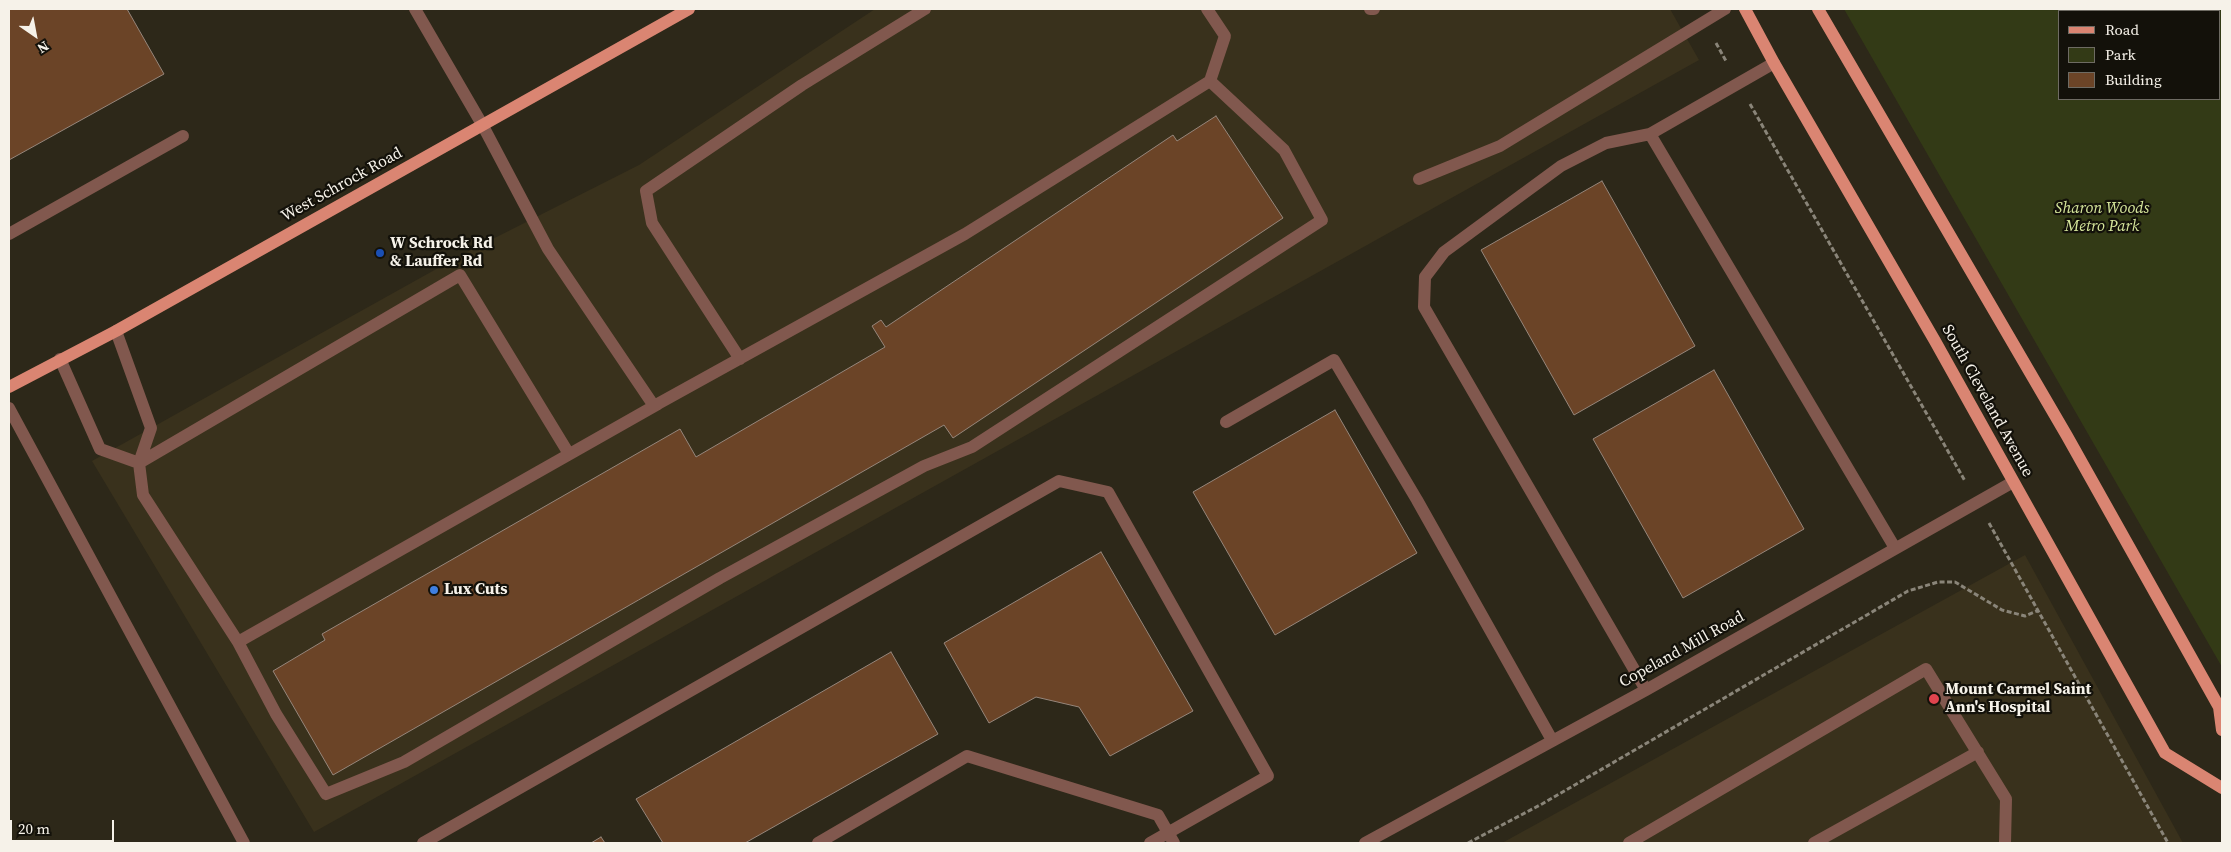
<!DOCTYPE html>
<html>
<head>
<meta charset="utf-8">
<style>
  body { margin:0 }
  #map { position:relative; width:2231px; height:852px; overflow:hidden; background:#2d2819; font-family:"Source Serif 4",serif }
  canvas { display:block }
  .frame { position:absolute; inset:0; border:10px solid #f6f2e9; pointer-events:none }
  .legend { position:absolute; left:2058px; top:10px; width:162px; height:90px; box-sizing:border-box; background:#13110a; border:1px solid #6e6b63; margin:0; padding:6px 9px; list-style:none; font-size:15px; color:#f6f2e9 }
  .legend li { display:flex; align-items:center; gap:10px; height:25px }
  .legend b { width:25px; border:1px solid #6e6b63 }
  .north { position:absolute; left:10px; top:10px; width:50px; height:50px; -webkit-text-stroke:4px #13110a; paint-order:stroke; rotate:147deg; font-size:14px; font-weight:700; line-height:20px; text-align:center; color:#f6f2e9 }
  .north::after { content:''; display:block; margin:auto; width:18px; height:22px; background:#f6f2e9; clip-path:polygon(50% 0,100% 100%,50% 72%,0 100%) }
  .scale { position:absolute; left:10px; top:820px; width:104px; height:22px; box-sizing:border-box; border:2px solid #f6f2e9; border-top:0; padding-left:6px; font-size:15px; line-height:18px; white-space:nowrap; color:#f6f2e9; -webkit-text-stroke:4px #13110a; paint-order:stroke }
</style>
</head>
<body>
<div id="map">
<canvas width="2231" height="852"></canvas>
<div class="frame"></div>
<ul class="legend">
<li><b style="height:6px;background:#da8572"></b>Road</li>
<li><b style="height:14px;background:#333a16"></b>Park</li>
<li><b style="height:14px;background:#6b4427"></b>Building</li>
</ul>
<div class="north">N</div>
<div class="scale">20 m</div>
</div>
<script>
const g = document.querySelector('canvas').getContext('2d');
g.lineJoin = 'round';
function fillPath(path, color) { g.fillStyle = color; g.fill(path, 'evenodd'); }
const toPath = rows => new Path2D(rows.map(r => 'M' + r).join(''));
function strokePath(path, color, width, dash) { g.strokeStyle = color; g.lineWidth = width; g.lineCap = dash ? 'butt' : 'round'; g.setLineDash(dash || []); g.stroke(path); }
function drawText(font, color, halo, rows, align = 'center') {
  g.font = font + ' "Source Serif 4",serif'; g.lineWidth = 4.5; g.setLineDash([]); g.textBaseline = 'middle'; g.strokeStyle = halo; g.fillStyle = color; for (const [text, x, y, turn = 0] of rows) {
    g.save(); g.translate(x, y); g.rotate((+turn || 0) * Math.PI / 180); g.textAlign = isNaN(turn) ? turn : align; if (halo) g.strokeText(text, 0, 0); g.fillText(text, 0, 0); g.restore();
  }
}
fillPath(toPath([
  [875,9,1670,9,1699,60,314,832,92,461,465,253,639,165],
  [2025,555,2183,843,1502,843]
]), '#39311c');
fillPath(toPath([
  [1844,9,2222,9,2222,667],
  [2060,11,2220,11,2220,99,2060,99]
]), '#333a16');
const building = toPath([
  [9,9,127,9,164,74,9,160,9,9],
  [1216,116,1283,218,953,438,944,425,333,775,273,671,325,640,322,634,680,429,696,457,885,347,872,326,881,320,886,327,1173,135,1177,141,1216,116],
  [1602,181,1695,346,1574,415,1481,250,1602,181],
  [1714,370,1804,529,1683,598,1593,439,1714,370],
  [1335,410,1417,553,1275,635,1193,492,1335,410],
  [1101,552,1193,711,1110,756,1079,707,1036,697,989,723,944,643,1101,552],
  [891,652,938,734,745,843,663,843,636,799,891,652],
  [601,837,605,843,591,843,601,837]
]);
fillPath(building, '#6b4427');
strokePath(building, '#96867b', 1);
strokePath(toPath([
  [1716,43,1726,61],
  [1750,104,1965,481],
  [1989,523,2168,843],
  [1468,843,1542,804,1908,591,1938,582,1955,582,2002,610,2025,616,2037,611]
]), '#8a8579', 3, [5, 2.5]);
strokePath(toPath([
  [415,9,483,126,548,249,654,406,965,234,1210,81,1225,36,1207,9],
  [1370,9,1374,9],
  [1650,134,1895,548],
  [1419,179,1500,146,1725,9],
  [9,234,183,136],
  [116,331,151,428,139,463,143,495,238,642],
  [60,359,100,449,139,463],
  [740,359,652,223,646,191,802,85,925,9],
  [658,404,238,642,276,714,326,794,404,762,720,578,924,466,972,447,1322,220,1284,150,1210,81],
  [9,408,244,843],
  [1226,422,1334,360,1417,500,1552,740],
  [139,463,460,275,569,454],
  [1646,690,1424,307,1425,277,1444,252,1561,166,1606,143,1650,134,1774,63],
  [423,843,1059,481,1108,492,1268,776,1150,843],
  [818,843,967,756,1158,815,1174,843],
  [1365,843,1646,690,2013,482],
  [1629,843,1926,669,2006,799,2005,843],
  [1814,843,1978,752]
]), '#81584e', 12);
strokePath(toPath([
  [1745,9,1774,63,1935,341,2165,753,2222,788],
  [1818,9,2067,436,2219,707,2222,730],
  [9,387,116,331,689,9]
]), '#da8572', 12);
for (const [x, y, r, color] of [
  [380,253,5,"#1a4fb4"],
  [434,590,5,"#3f7fe0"],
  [1934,699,6,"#e0444e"]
]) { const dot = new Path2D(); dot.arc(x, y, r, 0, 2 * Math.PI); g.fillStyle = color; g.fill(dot); strokePath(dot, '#13110a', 2); }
drawText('16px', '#f6f2e9', '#13110a', [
  ["West Schrock Road",342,185,-29],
  ["South Cleveland Avenue",1987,401,61],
  ["Copeland Mill Road",1682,650,-29]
]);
drawText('italic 16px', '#d6e69b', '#13110a', [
  ["Sharon Woods",2102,209],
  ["Metro Park",2102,227]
]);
drawText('bold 16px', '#f6f2e9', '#13110a', [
  ["W Schrock Rd",390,244],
  ["& Lauffer Rd",390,262],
  ["Lux Cuts",444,590],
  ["Mount Carmel Saint",1945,690],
  ["Ann's Hospital",1945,708]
], 'left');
</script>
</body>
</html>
